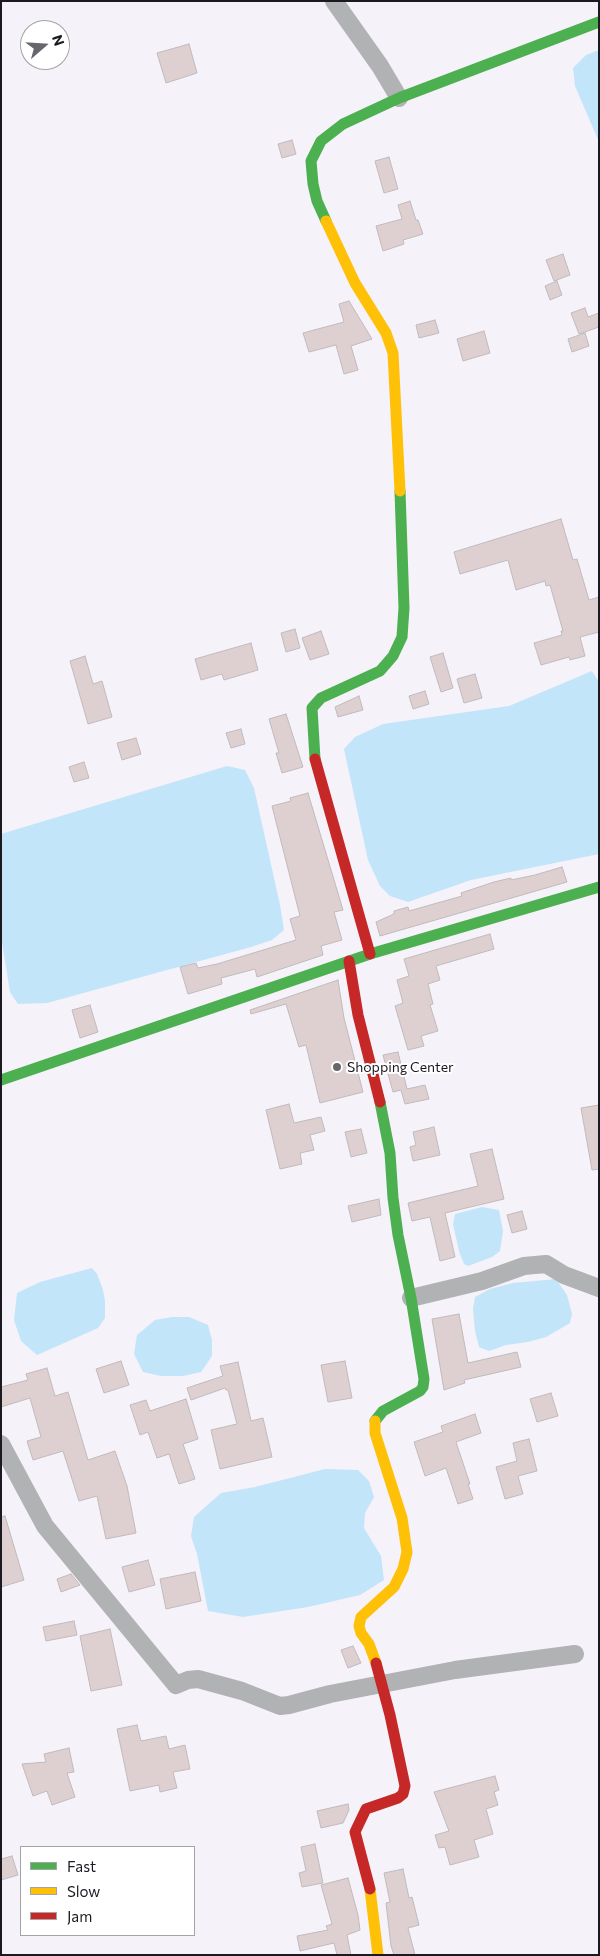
<!DOCTYPE html>
<html>
<head>
<meta charset="utf-8">
<style>
  body { margin:0 }
  #map { position:relative; width:600px; height:1956px; overflow:hidden; background:#f5f2f9; font-family:Commissioner,sans-serif }
  canvas { display:block }
  .frame { position:absolute; inset:0; border:2px solid #1c1921; pointer-events:none }
  .legend { position:absolute; left:20px; top:1846px; width:175px; height:90px; box-sizing:border-box; background:#fff; border:1px solid #a4a3a6; margin:0; padding:6px 9px; list-style:none; font-size:15px; color:#1c1921 }
  .legend li { display:flex; align-items:center; gap:10px; height:25px }
  .legend b { width:25px; border:1px solid #a4a3a6 }
  .north { position:absolute; left:20px; top:20px; width:50px; height:50px; box-sizing:border-box; background:#fff; border:1px solid #a4a3a6; border-radius:50%; rotate:71deg; font-size:14px; font-weight:700; line-height:20px; text-align:center; color:#1c1921 }
  .north::after { content:''; display:block; margin:auto; width:18px; height:22px; background:#68656d; clip-path:polygon(50% 0,100% 100%,50% 72%,0 100%) }
</style>
</head>
<body>
<div id="map">
<canvas width="600" height="1956"></canvas>
<div class="frame"></div>
<ul class="legend">
<li><b style="height:6px;background:#4caf50"></b>Fast</li>
<li><b style="height:6px;background:#ffc107"></b>Slow</li>
<li><b style="height:6px;background:#c62828"></b>Jam</li>
</ul>
<div class="north">N</div>
</div>
<script>
const g = document.querySelector('canvas').getContext('2d');
g.lineJoin = 'round';
function fillPath(path, color) { g.fillStyle = color; g.fill(path, 'evenodd'); }
const toPath = rows => new Path2D(rows.map(r => 'M' + r).join(''));
function strokePath(path, color, width, dash) { g.strokeStyle = color; g.lineWidth = width; g.lineCap = dash ? 'butt' : 'round'; g.setLineDash(dash || []); g.stroke(path); }
function drawText(font, color, halo, rows, align = 'center') {
  g.font = font + ' Commissioner,sans-serif'; g.lineWidth = 4; g.setLineDash([]); g.textBaseline = 'middle'; g.strokeStyle = halo; g.fillStyle = color; for (const [text, x, y, turn = 0] of rows) {
    g.save(); g.translate(x, y); g.rotate((+turn || 0) * Math.PI / 180); g.textAlign = isNaN(turn) ? turn : align; if (halo) g.strokeText(text, 0, 0); g.fillText(text, 0, 0); g.restore();
  }
}
fillPath(toPath([
  [599,50,599,142,575,86,573,68,586,55],
  [592,671,599,682,599,854,471,880,408,902,390,896,380,886,368,860,344,749,355,737,383,724,509,706],
  [227,766,245,770,254,788,280,905,284,930,272,940,251,947,47,1003,18,1004,10,992,1,936,1,834],
  [482,1207,499,1210,503,1231,500,1251,492,1257,468,1266,464,1264,459,1251,453,1224,455,1214],
  [92,1268,97,1274,103,1290,105,1301,105,1318,98,1328,37,1355,21,1341,14,1320,17,1293,40,1282],
  [556,1279,567,1295,572,1314,570,1323,546,1337,528,1342,506,1345,489,1351,479,1347,475,1331,473,1309,475,1297,490,1289,513,1283],
  [172,1317,189,1317,208,1325,212,1340,212,1356,201,1372,183,1376,161,1376,143,1372,134,1354,137,1335,155,1320],
  [325,1469,358,1470,369,1481,374,1497,365,1513,364,1528,381,1556,384,1580,360,1595,308,1607,243,1617,208,1611,197,1554,191,1536,194,1517,221,1493,255,1487]
]), '#c2e5fa');
const building = toPath([
  [189,44,197,73,166,83,157,53,189,44],
  [292,140,296,154,282,158,278,144,292,140],
  [389,157,398,189,384,193,375,161,389,157],
  [410,201,416,220,418,220,423,234,403,240,404,244,383,251,376,226,402,219,398,205,410,201],
  [563,254,570,275,554,281,546,260,563,254],
  [557,281,562,295,550,300,545,286,557,281],
  [349,301,372,339,351,346,358,370,344,374,336,345,309,352,303,333,344,322,339,304,349,301],
  [585,308,588,317,599,313,599,327,579,334,571,313,585,308],
  [435,320,439,333,419,338,416,325,435,320],
  [484,331,490,353,463,361,457,339,484,331],
  [585,333,589,346,572,352,568,339,585,333],
  [561,519,573,560,577,559,589,600,599,597,599,632,580,637,585,656,570,660,569,657,541,665,534,643,562,635,561,631,563,631,550,585,546,586,545,581,516,590,508,560,460,574,454,552,561,519],
  [295,629,300,648,286,652,281,633,295,629],
  [321,631,329,654,310,660,302,638,321,631],
  [251,643,258,670,224,680,222,674,201,680,195,659,251,643],
  [443,653,453,688,441,692,430,657,443,653],
  [85,656,93,684,102,681,112,717,88,724,70,661,85,656],
  [475,674,482,698,464,703,457,679,475,674],
  [425,691,429,704,413,709,409,696,425,691],
  [359,696,363,710,338,717,335,707,359,696],
  [286,714,303,767,282,773,276,753,279,753,269,719,286,714],
  [241,729,245,744,231,748,226,733,241,729],
  [136,738,141,754,122,760,117,743,136,738],
  [84,762,89,778,74,782,69,767,84,762],
  [308,793,343,910,334,912,342,940,321,946,323,955,257,977,255,969,221,978,222,984,188,994,180,967,196,963,198,968,217,964,296,940,290,919,300,916,272,806,291,801,290,798,308,793],
  [562,867,567,882,380,936,376,922,394,914,394,911,408,907,409,911,462,896,461,893,494,882,511,878,511,880,535,875,562,867],
  [490,934,494,949,436,966,440,980,428,984,433,1004,430,1005,438,1031,421,1036,424,1046,408,1050,395,1006,403,1003,397,980,409,976,404,959,490,934],
  [338,980,344,1018,363,1092,320,1103,306,1045,299,1047,286,1004,251,1014,250,1010,338,980],
  [90,1005,98,1032,80,1038,72,1010,90,1005],
  [398,1052,407,1089,425,1085,429,1099,405,1104,401,1090,393,1092,383,1055,398,1052],
  [289,1104,294,1123,321,1117,325,1131,310,1135,314,1150,300,1153,302,1164,280,1169,266,1110,289,1104],
  [599,1105,599,1169,592,1170,581,1108,599,1105],
  [434,1127,440,1155,413,1161,410,1147,416,1145,413,1132,434,1127],
  [361,1129,367,1153,351,1157,345,1132,361,1129],
  [492,1149,504,1199,445,1213,455,1257,440,1261,430,1217,412,1221,408,1203,478,1186,470,1154,492,1149],
  [379,1199,381,1215,352,1222,348,1206,379,1199],
  [522,1211,527,1229,512,1233,507,1215,522,1211],
  [459,1314,468,1363,517,1352,521,1367,464,1380,465,1383,444,1390,432,1319,459,1314],
  [121,1361,129,1385,104,1393,96,1369,121,1361],
  [345,1361,352,1398,328,1402,321,1365,345,1361],
  [238,1362,251,1421,263,1418,272,1457,220,1469,211,1430,237,1424,228,1390,226,1390,225,1388,191,1400,187,1388,223,1376,220,1366,238,1362],
  [47,1368,55,1396,68,1392,88,1460,115,1451,127,1486,136,1533,106,1539,97,1496,79,1501,63,1451,33,1460,27,1441,41,1437,30,1398,1,1407,1,1387,28,1380,26,1374,47,1368],
  [551,1393,558,1416,537,1422,530,1399,551,1393],
  [186,1399,198,1439,183,1444,195,1479,179,1484,169,1454,157,1458,148,1432,140,1435,130,1405,146,1400,150,1411,186,1399],
  [475,1414,481,1433,456,1442,470,1484,468,1484,473,1499,458,1504,446,1468,425,1476,414,1442,443,1432,441,1426,475,1414],
  [529,1439,537,1471,518,1476,523,1494,505,1499,496,1467,517,1461,513,1443,529,1439],
  [5,1516,24,1580,1,1587,1,1517,5,1516],
  [148,1560,155,1585,129,1592,122,1567,148,1560],
  [195,1572,201,1601,166,1609,160,1579,195,1572],
  [71,1574,80,1585,61,1592,57,1579,71,1574],
  [74,1621,77,1635,46,1641,43,1627,74,1621],
  [110,1629,122,1685,91,1691,80,1636,110,1629],
  [353,1646,361,1663,348,1668,341,1650,353,1646],
  [137,1725,141,1741,166,1736,169,1749,185,1745,190,1769,173,1772,177,1788,160,1792,159,1785,130,1791,117,1729,137,1725],
  [69,1748,74,1772,67,1773,75,1797,52,1805,47,1791,33,1796,22,1764,46,1762,44,1754,69,1748],
  [495,1776,499,1790,494,1792,498,1805,486,1809,493,1834,474,1840,479,1857,450,1865,445,1847,439,1848,435,1835,449,1831,434,1792,495,1776],
  [348,1804,349,1810,343,1823,321,1828,317,1811,348,1804],
  [315,1844,323,1883,302,1887,299,1873,306,1871,301,1847,315,1844],
  [12,1856,18,1875,1,1880,1,1859,12,1856],
  [403,1869,409,1898,412,1897,419,1925,408,1928,415,1955,394,1955,391,1946,386,1903,390,1902,384,1873,403,1869],
  [348,1878,358,1915,360,1930,347,1935,351,1955,337,1955,334,1943,300,1951,297,1936,328,1930,326,1926,332,1924,321,1885,348,1878]
]);
fillPath(building, '#ded0d1');
strokePath(building, '#c0babc', 1);
strokePath(toPath([
  [334,1,380,66,399,98],
  [411,1298,482,1281,524,1266,546,1264,564,1275,599,1288],
  [1,1444,45,1526,176,1685,188,1680,198,1679,242,1691,280,1706,289,1705,330,1694,455,1670,575,1654]
]), '#b1b2b3', 18);
strokePath(toPath([
  [326,221,317,201,313,184,311,161,321,141,343,124,399,98,599,22],
  [315,759,312,708,321,698,380,671,393,656,402,637,404,608,400,491],
  [1,1080,370,954,599,887],
  [375,1421,383,1411,420,1391,423,1387,424,1379,411,1298,398,1235,393,1198,390,1153,380,1102]
]), '#4caf50', 11);
strokePath(toPath([
  [326,221,355,283,386,333,393,353,400,491],
  [375,1421,375,1433,402,1518,407,1552,403,1569,394,1587,361,1617,359,1626,361,1633,369,1644,376,1663],
  [370,1889,378,1955]
]), '#ffc107', 11);
strokePath(toPath([
  [315,759,370,954],
  [349,961,358,1015,380,1102],
  [370,1889,355,1832,366,1809,398,1798,403,1794,405,1786,390,1715,376,1663]
]), '#c62828', 11);
for (const [x, y, r, color] of [
  [337,1067,5,"#68656d"]
]) { const dot = new Path2D(); dot.arc(x, y, r, 0, 2 * Math.PI); g.fillStyle = color; g.fill(dot); strokePath(dot, '#fff', 2); }
drawText('14px', '#1c1921', '#fff', [
  ["Shopping Center",347,1067]
], 'left');
</script>
</body>
</html>
